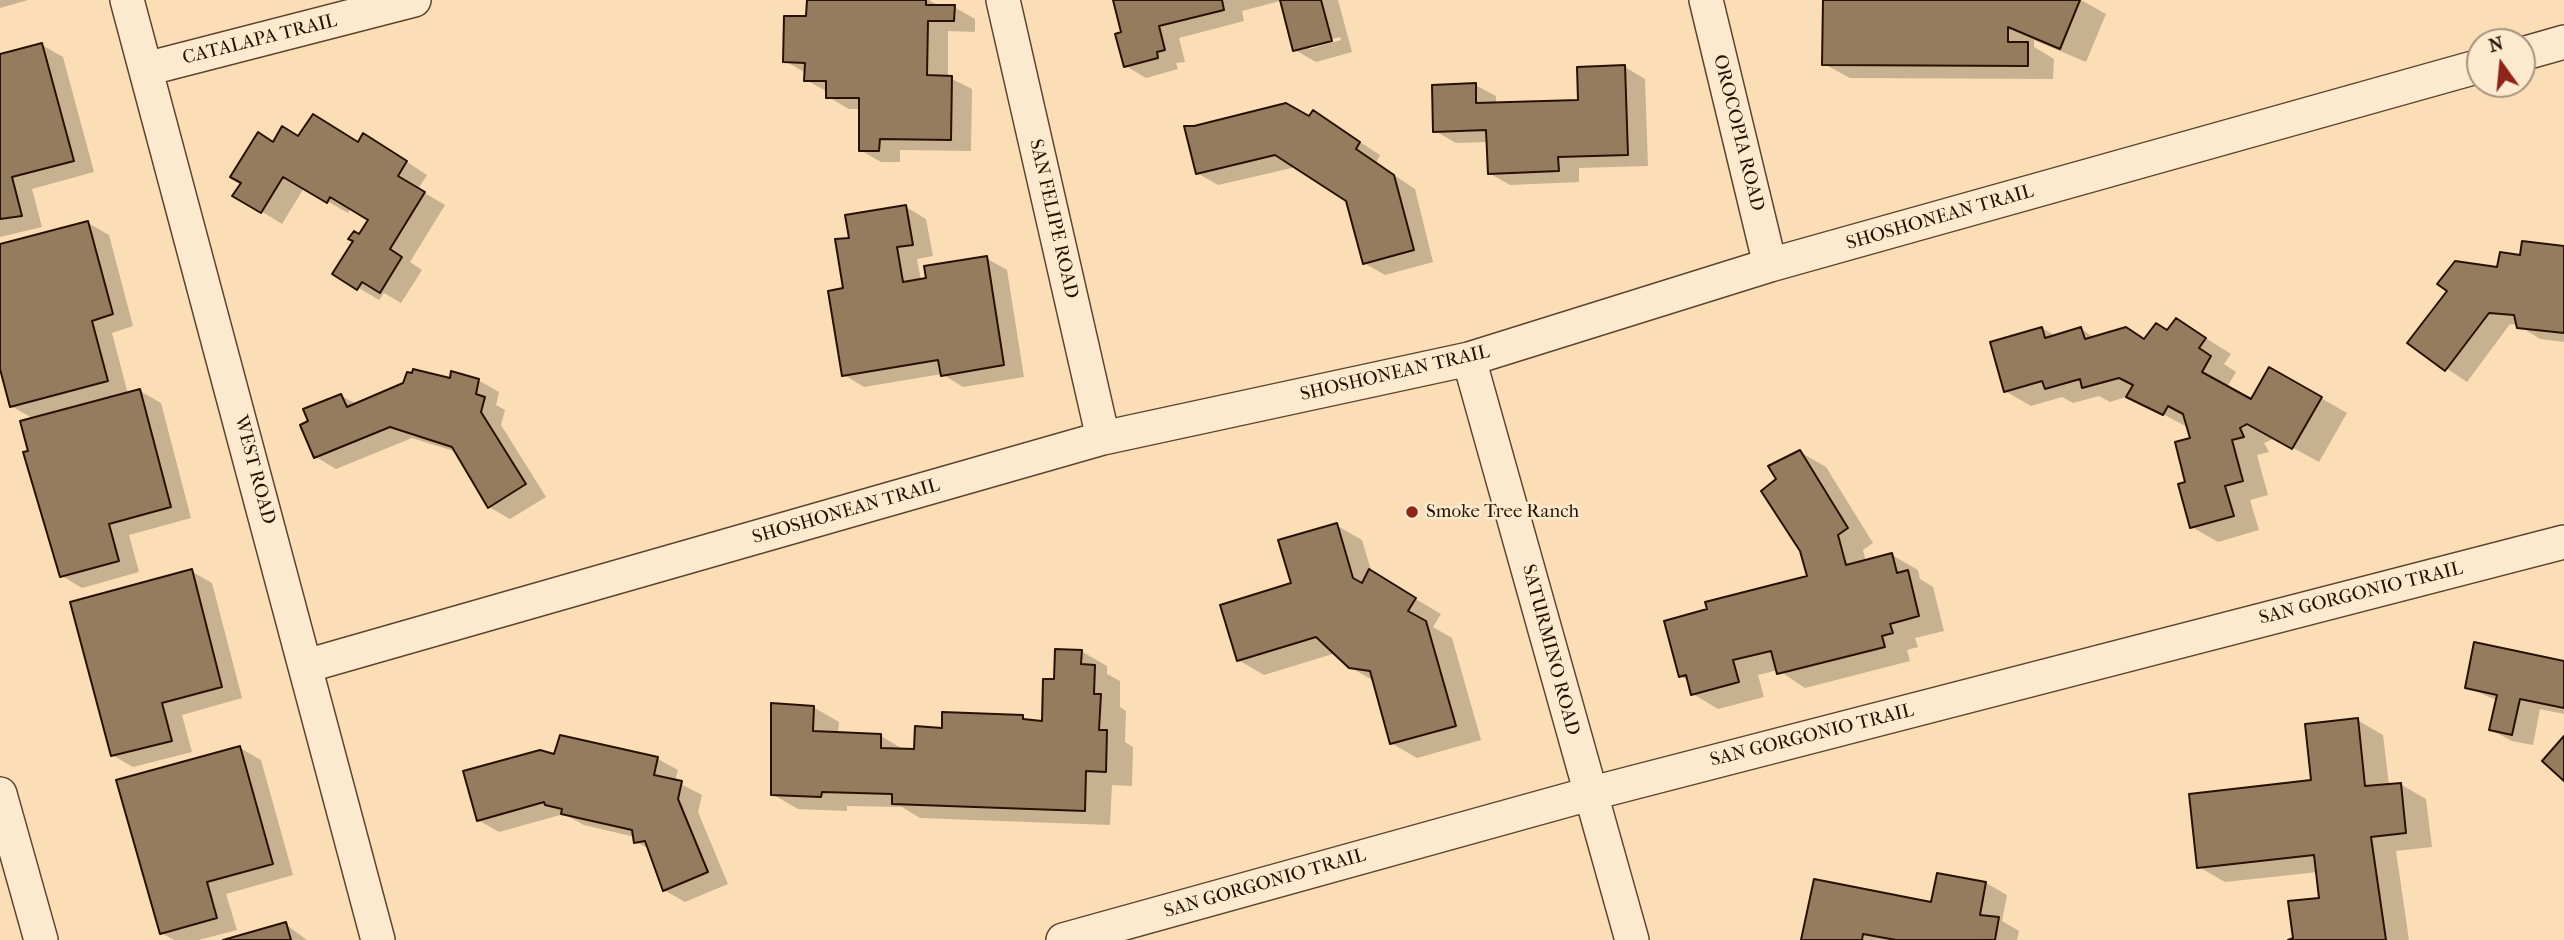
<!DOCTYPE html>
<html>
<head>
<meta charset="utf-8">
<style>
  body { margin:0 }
  #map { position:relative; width:2564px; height:940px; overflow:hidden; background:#fbdeb5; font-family:"IM FELL French Canon",serif }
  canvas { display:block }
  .north { position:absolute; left:2466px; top:28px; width:70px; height:70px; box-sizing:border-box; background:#fceacf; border:2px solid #a8937d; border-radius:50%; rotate:345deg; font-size:19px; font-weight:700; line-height:28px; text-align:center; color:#291102 }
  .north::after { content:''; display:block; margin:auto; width:24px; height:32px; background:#8f2418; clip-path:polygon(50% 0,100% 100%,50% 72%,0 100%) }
</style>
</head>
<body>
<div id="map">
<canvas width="2564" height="940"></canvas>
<div class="north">N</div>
</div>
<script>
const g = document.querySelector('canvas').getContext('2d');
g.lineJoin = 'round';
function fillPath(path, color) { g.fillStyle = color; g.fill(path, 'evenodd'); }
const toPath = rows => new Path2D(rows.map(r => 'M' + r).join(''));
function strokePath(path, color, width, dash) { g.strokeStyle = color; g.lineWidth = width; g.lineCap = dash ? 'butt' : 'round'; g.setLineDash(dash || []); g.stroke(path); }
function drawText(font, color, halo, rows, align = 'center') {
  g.font = font + ' "IM FELL French Canon",serif'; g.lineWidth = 5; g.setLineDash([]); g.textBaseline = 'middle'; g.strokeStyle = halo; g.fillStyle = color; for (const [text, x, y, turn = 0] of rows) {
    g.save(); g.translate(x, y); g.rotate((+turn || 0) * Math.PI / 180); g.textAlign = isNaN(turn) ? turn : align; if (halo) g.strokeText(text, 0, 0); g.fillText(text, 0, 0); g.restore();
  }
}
fillPath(toPath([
  [0,0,28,0,0,8],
  [808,0,929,0,941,7,954,7,975,19,975,32,948,31,948,77,972,89,971,151,900,150,900,162,881,162,860,150,861,109,849,109,828,97,828,92,806,80,806,73,785,61,808,18],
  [1114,0,1338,0,1352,52,1316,62,1295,50,1280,1,1242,11,1244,21,1179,38,1185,62,1176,63,1178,69,1146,78,1126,66,1123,34],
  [1340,37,1341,40,1309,49,1309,45],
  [1825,0,2081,0,2106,14,2086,62,2034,40,2034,47,2054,59,2053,79,1850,78,1824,64],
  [42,45,63,57,94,172,32,189,42,227,0,237,0,56],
  [1625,67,1645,79,1648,166,1579,168,1579,182,1510,185,1489,173,1488,142,1456,143,1435,131,1475,85,1496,96,1496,105,1580,102],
  [1310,118,1334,125,1380,155,1376,163,1415,189,1433,262,1385,275,1364,263,1347,200,1296,167,1218,185,1197,173],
  [299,138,384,147,427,175,418,189,445,205,410,262,422,270,401,303,384,293,379,300,335,274,370,220,351,208,348,213,304,188,282,224,235,195,274,143],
  [906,207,926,219,933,256,917,259,921,280,986,258,1007,270,1024,377,963,387,942,374,864,387,844,375,845,290,851,239],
  [88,223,109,235,133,326,112,333,128,394,140,391,161,403,191,518,129,535,139,572,82,588,62,576,30,453,34,419,11,406,0,362,0,246],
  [2564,248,2564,342,2540,339,2518,325,2510,324,2467,382,2409,343,2499,269,2522,257],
  [2177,320,2231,354,2224,364,2236,372,2227,387,2252,401,2270,369,2347,413,2319,462,2275,438,2264,443,2269,452,2257,455,2268,495,2250,500,2259,530,2218,542,2192,527,2188,483,2192,439,2189,428,2129,396,2110,402,2099,396,2073,403,2062,397,2031,406,2005,391,2042,328,2056,336,2081,329,2095,338,2146,340,2168,332],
  [452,380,478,380,499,392,496,405,505,410,501,425,546,497,510,519,489,507,457,452,412,438,336,469,316,457,341,396,357,404],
  [1800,452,1826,467,1873,543,1863,550,1866,562,1892,555,1918,570,1920,579,1933,587,1944,631,1915,638,1918,647,1907,650,1910,661,1805,688,1778,670,1758,675,1764,697,1718,709,1693,694,1689,681,1680,676,1809,577,1778,479],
  [1336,525,1362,540,1372,573,1441,614,1433,627,1452,638,1481,740,1417,758,1391,743,1374,681,1350,667,1336,653,1264,675,1238,660],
  [191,571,212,583,242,698,182,715,192,752,133,767,112,755],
  [1081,651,1107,666,1107,674,1120,681,1120,707,1126,711,1125,742,1133,747,1132,786,1112,785,1110,825,920,818,902,807,847,806,847,811,798,809,772,794,813,707,839,722,838,734,881,736,906,751,916,751,944,730,1022,717,1030,722,1043,722,1055,680],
  [2564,664,2564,714,2540,709,2533,745,2512,741,2491,730,2498,701,2467,687],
  [2357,720,2383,735,2389,785,2400,784,2426,799,2432,847,2396,851,2409,940,2291,940,2295,940,2321,899,2318,872,2225,882,2199,867,2313,782],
  [240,748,261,760,293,875,226,894,237,930,199,940,174,940,161,933],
  [556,756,658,759,678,770,675,781,702,795,698,812,728,884,685,902,664,890,651,850,636,842,635,837,584,825,564,814,499,832,478,820],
  [1938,875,1986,883,2007,895,2002,921,2019,931,2017,940,1803,940,1933,904],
  [285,924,307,940,229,940]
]), '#0003');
const building = toPath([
  [807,0,926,0,926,5,955,5,954,21,928,21,927,75,952,76,951,140,880,139,879,151,859,151,859,98,826,98,826,81,804,81,805,63,783,62,784,16,806,16,807,0],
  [1113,0,1222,0,1224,10,1159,26,1165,50,1157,52,1158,58,1124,67,1115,34,1121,32,1113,0],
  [1280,0,1321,0,1332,41,1293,51,1280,0],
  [1823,0,2080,0,2060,49,2008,27,2008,42,2028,42,2028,66,1822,65,1823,0],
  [42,43,74,161,12,177,22,216,0,219,0,54,42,43],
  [1625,65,1628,155,1558,157,1559,171,1488,174,1486,130,1433,132,1432,85,1476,83,1476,103,1578,100,1577,67,1625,65],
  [1286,103,1309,116,1313,110,1360,142,1356,149,1394,175,1414,250,1363,264,1346,201,1275,155,1196,174,1184,126,1194,126,1286,103],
  [313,114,358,142,363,133,407,161,398,176,425,192,390,249,402,257,380,293,362,282,357,290,332,274,353,241,348,239,354,231,359,234,368,220,330,197,327,203,283,177,261,213,232,196,241,183,230,177,258,132,273,142,282,126,298,136,313,114],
  [906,205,913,245,897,247,903,282,926,278,924,266,987,256,1004,365,941,376,938,360,842,376,828,291,843,288,835,239,849,238,845,215,906,205],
  [88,221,113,314,92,321,108,381,10,407,0,369,0,244,88,221],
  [2522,241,2564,246,2564,333,2517,328,2514,315,2489,313,2445,371,2407,343,2447,291,2437,284,2455,261,2497,267,2500,252,2520,255,2522,241],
  [2176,318,2206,338,2199,348,2211,356,2202,372,2251,399,2269,367,2322,397,2292,449,2247,424,2240,428,2244,437,2232,440,2243,481,2225,486,2234,516,2190,528,2178,484,2185,482,2175,442,2190,438,2183,414,2168,406,2163,415,2126,397,2133,385,2119,378,2082,388,2080,379,2045,389,2042,381,2004,392,1990,342,2042,327,2045,338,2081,327,2085,339,2126,327,2144,339,2156,323,2167,330,2176,318],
  [413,369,450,378,451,371,479,379,476,394,485,397,481,412,526,484,488,508,452,447,390,427,314,458,300,425,308,421,303,409,341,394,347,407,403,383,407,372,412,373,413,369],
  [140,389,171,507,109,524,119,561,60,577,23,452,28,451,20,421,140,389],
  [1800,450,1848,528,1838,535,1846,565,1892,553,1897,573,1908,570,1919,616,1890,624,1893,633,1882,636,1885,647,1777,674,1771,651,1733,660,1739,682,1691,695,1686,675,1679,677,1664,621,1707,609,1705,602,1807,576,1800,551,1761,491,1776,479,1768,466,1800,450],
  [1337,523,1353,578,1362,583,1369,569,1416,598,1408,611,1426,621,1456,726,1390,744,1370,671,1349,668,1316,637,1237,661,1220,605,1291,583,1278,540,1337,523],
  [192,569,222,687,162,703,172,741,111,756,70,602,192,569],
  [2474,642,2564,661,2564,708,2520,699,2512,735,2489,730,2497,695,2465,688,2474,642],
  [1055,649,1082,650,1081,664,1095,665,1094,694,1101,694,1099,730,1107,730,1106,772,1086,771,1085,811,892,804,892,794,822,792,821,797,771,795,771,703,814,706,813,731,881,734,881,748,914,749,915,726,942,728,942,712,1023,715,1023,719,1042,721,1043,679,1054,679,1055,649],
  [2358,718,2365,786,2401,783,2406,833,2371,837,2386,940,2288,940,2293,938,2288,901,2319,898,2314,855,2197,868,2189,794,2311,780,2305,724,2358,718],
  [560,735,658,757,654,775,682,781,678,799,708,872,663,891,645,841,634,843,632,830,561,814,562,809,545,805,544,802,477,821,463,771,540,750,554,754,560,735],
  [2564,736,2564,781,2542,761,2564,736],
  [240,746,273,864,207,882,217,918,160,934,116,780,240,746],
  [1937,873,1986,882,1980,915,1999,917,1995,940,1896,940,1863,934,1862,940,1801,940,1814,879,1931,902,1937,873],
  [286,922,291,940,223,940,286,922]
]);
fillPath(building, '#967c5f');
strokePath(building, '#291102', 2);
const minor = toPath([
  [127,0,378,940],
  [1003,0,1103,438],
  [1706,0,1770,265],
  [2522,54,2564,42],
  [146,69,414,0],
  [1469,359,1632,940],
  [306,666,1103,438,1469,359,1770,265,2480,66],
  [0,794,41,940],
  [1063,940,1589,794,2564,542]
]);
strokePath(minor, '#5e442f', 36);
strokePath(minor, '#fceacf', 33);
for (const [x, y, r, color] of [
  [1412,512,7,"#8f2418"]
]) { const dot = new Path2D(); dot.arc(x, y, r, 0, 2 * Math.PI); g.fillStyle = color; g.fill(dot); strokePath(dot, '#fceacf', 2.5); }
drawText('19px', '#291102', '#fceacf', [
  ["CATALAPA TRAIL",260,40,-14],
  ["OROCOPIA ROAD",1738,133,76],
  ["SHOSHONEAN TRAIL",1940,218,-16],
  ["SAN FELIPE ROAD",1053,219,77],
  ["SHOSHONEAN TRAIL",1395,374,-13],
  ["WEST ROAD",254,470,75],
  ["SHOSHONEAN TRAIL",846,512,-16],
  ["SAN GORGONIO TRAIL",2361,594,-14],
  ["SATURMINO ROAD",1550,650,75],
  ["SAN GORGONIO TRAIL",1812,736,-14],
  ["SAN GORGONIO TRAIL",1265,884,-16]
]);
drawText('19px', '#291102', '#fceacf', [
  ["Smoke Tree Ranch",1426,512]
], 'left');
</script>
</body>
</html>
